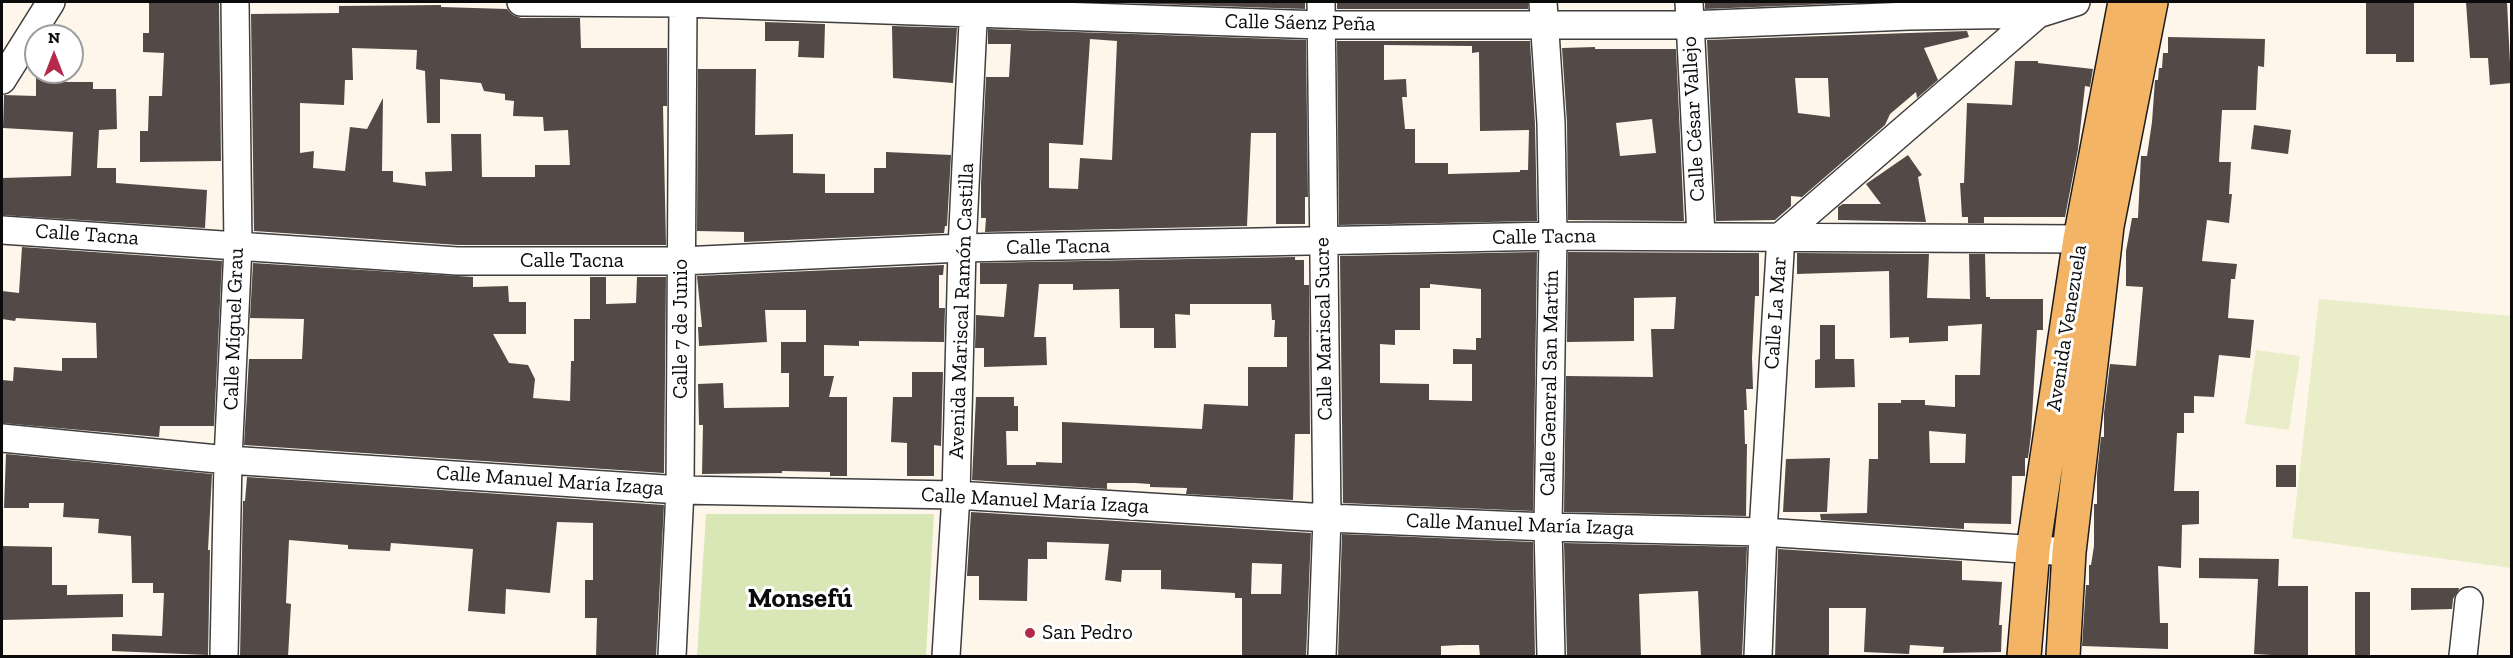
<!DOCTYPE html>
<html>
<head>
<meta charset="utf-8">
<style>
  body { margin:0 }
  #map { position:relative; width:2513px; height:658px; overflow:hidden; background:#fef6ea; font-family:"Zilla Slab",serif }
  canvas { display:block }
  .frame { position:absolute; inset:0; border:3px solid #0b0b0b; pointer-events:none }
  .north { position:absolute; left:24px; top:24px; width:60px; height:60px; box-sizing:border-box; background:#fff; border:2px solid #9d9d9d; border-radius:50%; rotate:0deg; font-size:16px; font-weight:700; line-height:24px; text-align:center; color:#0b0b0b }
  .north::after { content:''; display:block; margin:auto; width:21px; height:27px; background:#b5294c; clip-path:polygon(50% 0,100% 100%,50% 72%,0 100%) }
</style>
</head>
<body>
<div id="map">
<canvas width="2513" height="658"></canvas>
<div class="frame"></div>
<div class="north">N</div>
</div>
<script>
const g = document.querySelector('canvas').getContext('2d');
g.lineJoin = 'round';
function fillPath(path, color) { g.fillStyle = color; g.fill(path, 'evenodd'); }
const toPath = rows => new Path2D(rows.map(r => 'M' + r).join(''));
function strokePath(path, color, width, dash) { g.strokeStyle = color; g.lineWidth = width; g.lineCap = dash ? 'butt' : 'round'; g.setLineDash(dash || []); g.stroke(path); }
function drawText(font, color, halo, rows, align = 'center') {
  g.font = font + ' "Zilla Slab",serif'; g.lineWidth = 6; g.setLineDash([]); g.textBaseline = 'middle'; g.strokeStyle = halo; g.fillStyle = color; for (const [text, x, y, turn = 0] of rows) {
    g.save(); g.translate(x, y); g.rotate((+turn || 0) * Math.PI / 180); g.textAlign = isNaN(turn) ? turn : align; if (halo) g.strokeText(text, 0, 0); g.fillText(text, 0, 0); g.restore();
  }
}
fillPath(toPath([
  [706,514,934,514,926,656,697,656]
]), '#d9e7b6');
fillPath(toPath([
  [2319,299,2511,316,2511,568,2292,538],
  [2256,350,2300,356,2289,430,2245,424]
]), '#e9eec8');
fillPath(toPath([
  [149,2,219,2,221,161,140,162,140,131,148,131,149,96,162,96,164,53,143,52,143,33,149,33],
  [1096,2,1305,2,1305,9],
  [1337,2,1528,2,1528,9,1337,9],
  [1705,2,1878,2,1705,9],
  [2366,2,2414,2,2414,62,2396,62,2396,54,2366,54],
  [2466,2,2507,2,2511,83,2490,85,2488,58,2470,58],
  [441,5,441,7,507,9,513,15,521,18,580,18,581,48,667,48,667,106,663,106,666,245,458,245,254,231,251,14,339,13,339,6],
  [352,48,417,50,416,69,425,71,427,123,440,123,440,79,481,83,484,91,505,94,505,100,514,101,513,116,543,117,544,131,568,130,570,165,535,165,535,177,482,177,481,134,451,134,452,171,425,172,426,186,393,182,393,171,382,171,383,98,367,129,350,127,345,171,313,168,314,151,300,153,300,103,344,105,345,80,353,80],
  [765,22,825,24,824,58,798,57,799,41,765,41],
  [892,26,957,28,953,83,893,78],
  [988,29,1306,40,1308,197,1305,197,1305,224,1276,224,1276,133,1251,133,1247,226,985,232,986,218,981,218,981,184,986,77,1009,77,1011,44,988,44],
  [1090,39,1117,41,1112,160,1080,158,1078,189,1049,188,1049,143,1083,145],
  [1967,31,1969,37,1924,48,1938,80,1917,98,1916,92,1890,114,1885,125,1802,197,1791,196,1791,206,1775,220,1716,221,1707,40],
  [1795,78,1828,78,1830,117,1798,113],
  [2168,37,2265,39,2264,67,2258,66,2256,110,2222,110,2219,162,2231,162,2229,194,2232,194,2229,223,2207,220,2202,261,2237,264,2235,279,2231,279,2228,318,2254,320,2250,358,2219,355,2214,397,2194,396,2194,413,2184,413,2184,433,2177,433,2174,491,2199,491,2199,524,2182,525,2181,568,2158,566,2160,623,2168,623,2168,649,2082,646,2086,585,2089,585,2089,565,2091,565,2094,546,2094,504,2097,504,2097,474,2101,437,2104,437,2104,413,2110,364,2136,366,2143,287,2126,286,2126,251,2132,218,2138,218,2141,156,2147,156,2152,122,2155,80,2158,80,2159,68,2162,68,2163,53,2168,53],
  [1337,41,1530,41,1535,124,1537,221,1339,225],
  [1384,45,1472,46,1472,53,1479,52,1480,131,1529,130,1528,170,1520,170,1520,172,1448,174,1448,163,1415,163,1415,129,1405,129,1402,97,1407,97,1406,79,1384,80],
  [1595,47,1595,49,1676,49,1684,221,1568,220,1567,123,1562,48],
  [1652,119,1656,153,1620,156,1616,123],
  [2015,61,2038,61,2038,63,2093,69,2090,87,2085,86,2078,149,2065,217,1984,217,1984,223,1968,223,1968,217,1962,217,1960,183,1964,183,1967,103,2012,105],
  [698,69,756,69,755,135,793,134,793,173,825,174,825,193,874,193,874,168,886,168,886,152,951,155,947,226,945,226,944,233,744,242,744,232,697,231],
  [36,72,56,72,56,82,93,82,93,89,116,89,117,129,99,130,97,168,116,168,116,183,207,190,205,228,2,215,2,178,71,176,73,132,3,128,4,95,36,96],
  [2254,125,2291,130,2288,154,2251,149],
  [1908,155,1922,175,1918,177,1926,222,1838,220,1838,207,1843,204,1881,204,1866,184],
  [22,247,222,261,214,426,160,426,159,437,2,423,2,380,13,381,14,367,62,371,62,358,97,358,96,323,16,318,15,321,2,319,2,291,19,293],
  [1537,252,1533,511,1343,503,1340,256],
  [1430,284,1481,289,1481,338,1476,338,1476,350,1453,349,1453,364,1472,364,1472,401,1429,400,1429,384,1380,383,1380,344,1395,345,1395,330,1420,330,1420,288,1430,288],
  [1568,252,1759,253,1759,296,1755,296,1752,358,1753,389,1746,389,1747,410,1744,410,1745,444,1747,444,1746,516,1564,512,1566,376,1653,377,1651,329,1674,329,1676,297,1634,298,1634,341,1567,342],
  [1797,253,1929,254,1927,298,1970,299,1969,254,1985,254,1986,297,1990,297,1990,299,2043,299,2043,330,2037,330,2031,435,2028,458,2025,458,2025,476,2012,476,2011,524,1964,523,1964,529,1821,520,1820,514,1867,513,1869,459,1878,459,1878,403,1901,403,1901,400,1925,400,1925,405,1955,407,1955,375,1980,375,1982,324,1948,326,1948,341,1909,343,1909,337,1890,338,1889,271,1797,274],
  [1929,431,1966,434,1965,463,1930,463],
  [1295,257,1295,260,1304,260,1304,285,1309,285,1310,434,1295,434,1293,500,1186,494,1187,488,1150,487,1150,484,1135,483,1107,483,1107,489,972,480,976,397,1014,397,1014,406,1018,406,1018,431,1006,431,1007,465,1036,465,1036,462,1062,463,1062,422,1202,429,1204,404,1248,406,1248,367,1287,367,1287,337,1274,337,1275,320,1272,320,1271,304,1190,304,1190,315,1175,314,1176,348,1154,348,1154,328,1120,328,1119,289,1073,290,1073,284,1039,284,1034,337,1046,337,1047,365,984,367,984,348,975,348,976,315,1004,317,1007,284,980,284,980,263],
  [253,263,473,277,473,287,508,286,509,302,526,302,526,334,493,334,509,363,528,365,535,379,533,398,570,401,571,361,574,361,574,319,590,319,590,277,606,277,606,304,636,303,637,277,666,277,664,473,244,445,249,359,302,359,304,319,250,318],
  [944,265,943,275,939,275,939,308,945,308,944,342,859,341,859,346,824,345,824,376,834,376,829,397,847,397,847,476,830,476,830,472,782,471,782,473,702,474,703,425,699,425,698,384,723,383,724,408,789,407,789,373,781,373,781,342,806,342,806,310,765,310,767,342,699,346,698,327,702,327,697,276],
  [1820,325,1835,325,1835,359,1854,359,1855,387,1815,388,1815,360,1820,359],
  [912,372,943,372,941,446,934,445,934,476,907,476,907,443,891,442,893,397,912,397],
  [6,454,212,474,208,550,210,550,208,655,112,651,112,634,162,636,164,593,153,593,153,583,132,583,131,536,98,533,99,519,63,517,64,503,29,503,29,508,4,508],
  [1830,458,1827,512,1783,512,1786,459],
  [2276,465,2296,465,2296,487,2276,487],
  [247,477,664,505,656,657,596,657,597,618,585,618,585,580,593,580,593,523,557,522,550,593,506,589,505,614,468,611,473,549,391,543,390,551,348,549,348,545,289,540,286,603,291,604,288,657,240,657,243,501,245,501],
  [971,512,1311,533,1306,657,1242,657,1242,598,1235,598,1235,593,1161,589,1161,570,1122,570,1121,582,1105,580,1109,544,1047,542,1047,559,1028,559,1027,601,979,600,979,576,967,576],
  [1252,563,1282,564,1281,594,1251,594],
  [1342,534,1533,542,1535,657,1480,657,1479,645,1459,645,1441,646,1441,657,1338,657],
  [1564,543,1747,547,1742,657,1701,657,1698,591,1639,594,1641,657,1567,657],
  [2,546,52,547,52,585,67,585,67,595,123,594,123,617,2,620],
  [1778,549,1962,561,1962,580,2002,582,1999,625,2002,625,2001,652,1943,653,1944,647,1910,645,1909,654,1864,652,1866,608,1829,608,1829,657,1775,657],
  [2199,558,2279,559,2278,586,2308,586,2308,657,2254,654,2258,579,2199,578],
  [2411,588,2459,588,2459,589,2453,599,2452,609,2411,610],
  [2355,592,2370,592,2370,657,2355,657]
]), '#534a48');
const minor = toPath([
  [521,2,683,3,1320,25,1689,25,1909,16,2038,14,2076,2],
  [1321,2,1327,518,1322,656],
  [1543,2,1551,123,1553,236,1548,527,1551,656],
  [1689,2,1701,236],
  [2,80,51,2],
  [2,230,457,261,681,261,962,248,1553,236,2080,239],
  [2,438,228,460,680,490,956,495,1327,518,1548,527,1763,532,2069,552],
  [224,656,228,460,238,246,235,2],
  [672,656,680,490,683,2],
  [946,656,956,495,962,248,974,2],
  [1758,656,1763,532,1781,236,2038,14],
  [2463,656,2469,601]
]);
const major = toPath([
  [2024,656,2033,550,2080,239,2125,2],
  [2063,656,2069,552,2107,226,2151,2]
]);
strokePath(minor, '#3e3e3e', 30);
strokePath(major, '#1c1c1c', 36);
strokePath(minor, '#fff', 27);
strokePath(major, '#f3b465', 33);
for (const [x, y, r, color] of [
  [1030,633,6,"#b5294c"]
]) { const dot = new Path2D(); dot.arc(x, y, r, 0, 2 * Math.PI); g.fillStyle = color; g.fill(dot); strokePath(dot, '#fff', 2); }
drawText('21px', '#0b0b0b', '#fff', [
  ["Calle Sáenz Peña",1300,23,1],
  ["Calle César Vallejo",1694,119,-93],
  ["Calle Tacna",87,235,4],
  ["Calle Tacna",1544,237,-1],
  ["Calle Tacna",1058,247,-1],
  ["Calle Tacna",572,261],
  ["Avenida Mariscal Ramón Castilla",962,311,-88],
  ["Calle La Mar",1776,313,-86],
  ["Avenida Venezuela",2067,328,-81],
  ["Calle Miguel Grau",234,329,-88],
  ["Calle 7 de Junio",681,329,-90],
  ["Calle Mariscal Sucre",1324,329,-91],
  ["Calle General San Martín",1550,383,-89],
  ["Calle Manuel María Izaga",550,481,4],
  ["Calle Manuel María Izaga",1035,501,3],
  ["Calle Manuel María Izaga",1520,525,2]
]);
drawText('21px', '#0b0b0b', '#fff', [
  ["San Pedro",1042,633]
], 'left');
drawText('bold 27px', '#0b0b0b', '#fff', [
  ["Monsefú",800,599]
]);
</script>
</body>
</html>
